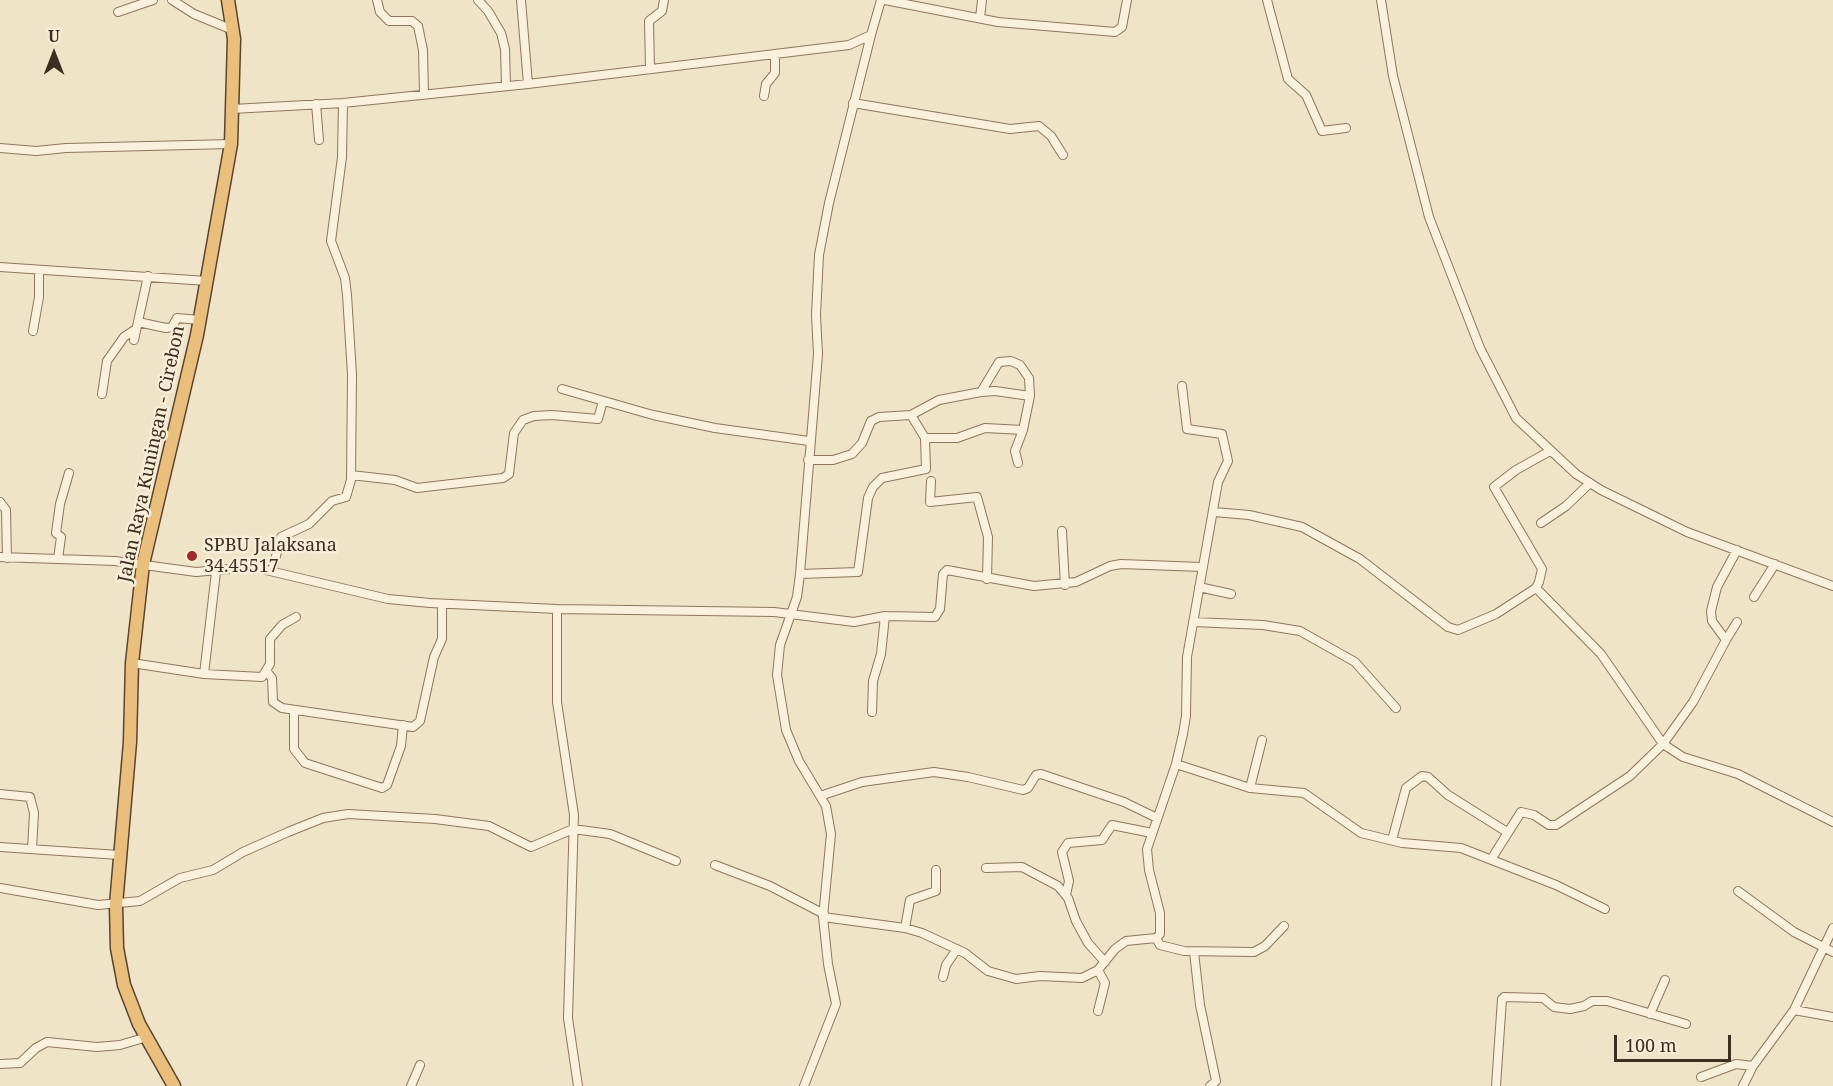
<!DOCTYPE html>
<html>
<head>
<meta charset="utf-8">
<style>
  body { margin:0 }
  #map { position:relative; width:1833px; height:1086px; overflow:hidden; background:#f0e4c8; font-family:"Noto Serif",serif }
  canvas { display:block }
  .north { position:absolute; left:24px; top:24px; width:60px; height:60px; -webkit-text-stroke:4px #f7eed8; paint-order:stroke; rotate:0deg; font-size:16px; font-weight:700; line-height:24px; text-align:center; color:#3d2e20 }
  .north::after { content:''; display:block; margin:auto; width:21px; height:27px; background:#3d2e20; clip-path:polygon(50% 0,100% 100%,50% 72%,0 100%) }
  .scale { position:absolute; left:1614px; top:1035px; width:117px; height:27px; box-sizing:border-box; border:3px solid #3d2e20; border-top:0; padding-left:8px; font-size:18px; line-height:21px; white-space:nowrap; color:#3d2e20; -webkit-text-stroke:4px #f7eed8; paint-order:stroke }
</style>
</head>
<body>
<div id="map">
<canvas width="1833" height="1086"></canvas>
<div class="north">U</div>
<div class="scale">100 m</div>
</div>
<script>
const g = document.querySelector('canvas').getContext('2d');
g.lineJoin = 'round';
const toPath = rows => new Path2D(rows.map(r => 'M' + r).join(''));
function strokePath(path, color, width, dash) { g.strokeStyle = color; g.lineWidth = width; g.lineCap = dash ? 'butt' : 'round'; g.setLineDash(dash || []); g.stroke(path); }
function drawText(font, color, halo, rows, align = 'center') {
  g.font = font + ' "Noto Serif",serif'; g.lineWidth = 5; g.setLineDash([]); g.textBaseline = 'middle'; g.strokeStyle = halo; g.fillStyle = color; for (const [text, x, y, turn = 0] of rows) {
    g.save(); g.translate(x, y); g.rotate((+turn || 0) * Math.PI / 180); g.textAlign = isNaN(turn) ? turn : align; if (halo) g.strokeText(text, 0, 0); g.fillText(text, 0, 0); g.restore();
  }
}
const minor = toPath([
  [172,0,194,14,233,30],
  [377,0,380,12,389,21,412,21,418,26,423,50,424,94],
  [478,0,488,11,501,33,505,49,506,86],
  [521,0,528,84],
  [885,0,998,22,1115,32,1122,27,1127,0],
  [1267,0,1288,79,1306,95,1322,131,1346,128],
  [1381,0,1393,76,1429,217,1480,348,1516,418,1576,474,1601,490,1687,532,1833,586],
  [118,12,153,0],
  [980,18,982,0],
  [650,69,649,21,662,11,664,0],
  [764,96,766,84,775,73,775,54],
  [853,103,1010,129,1039,126,1051,136,1063,155],
  [316,104,319,140],
  [232,109,343,103,528,84,849,45,871,35,881,0],
  [0,148,36,151,66,148,231,144],
  [0,267,207,281],
  [138,322,166,328,172,327,177,318,200,320],
  [33,331,39,297,39,271],
  [134,340,148,276],
  [562,389,653,415,715,428,809,441],
  [981,392,995,391,1030,396,1023,430,1015,451,1018,463],
  [102,394,107,361,124,337,136,329],
  [925,438,957,438,985,428,1023,430],
  [808,460,833,460,852,454,862,443,871,421,879,417,911,415,939,400,981,392,999,362,1011,361,1020,365,1029,378,1030,396],
  [351,475,395,480,417,488,503,478,509,474,514,433,523,420,534,416,552,415,598,419,603,401],
  [931,481,930,502,977,497,988,537,987,579],
  [0,502,6,510,7,558],
  [1214,512,1249,515,1302,527,1360,559,1448,627,1458,630,1496,614,1536,588,1539,582,1542,569,1494,487,1516,470,1550,451],
  [1541,523,1566,506,1590,483],
  [1062,531,1065,585],
  [0,557,115,561,196,572,253,567,388,599,430,603,557,609,774,612,854,622,885,616,935,617,940,609,943,574,947,570,1034,586,1076,582,1110,566,1121,564,1202,567],
  [58,559,61,537,56,533,60,504,69,473],
  [272,571,281,537,309,524,332,501,346,497,351,480,352,374,347,295,345,278,331,241,342,157,343,103],
  [800,574,858,572,868,498,873,487,882,478,926,469,925,438,911,415],
  [1199,587,1231,594],
  [1536,588,1601,654,1663,744,1683,757,1738,774,1833,822],
  [1754,597,1775,564],
  [557,609,557,702,574,815,568,1018,578,1086],
  [1193,622,1263,625,1300,631,1355,662,1396,708],
  [1726,640,1737,622],
  [132,663,204,674,262,677,270,664,270,639,282,625,296,617],
  [267,672,272,678,273,702,282,708,413,727,420,721,434,657,442,639,442,604],
  [204,674,216,572],
  [294,711,294,749,305,763,382,788,387,785,401,746,403,725],
  [872,712,873,681,881,654,885,616],
  [1176,764,1250,788,1304,793,1361,833,1402,843,1461,848,1556,885,1605,909],
  [1250,788,1262,740],
  [0,794,30,797,34,813,32,849],
  [820,796,862,782,934,772,968,777,1023,790,1028,788,1036,775,1041,774,1124,802,1157,818],
  [1392,840,1406,788,1422,776,1428,777,1448,795,1507,832],
  [0,847,119,855],
  [1492,858,1521,812,1534,815,1549,825,1556,825,1630,776,1663,744,1693,702,1726,640,1712,621,1711,611,1717,587,1737,550],
  [715,865,770,886,824,914],
  [986,868,1022,867,1058,886,1068,898,1076,921,1088,943,1105,962],
  [0,888,98,905,140,901,180,878,213,870,243,852,288,832,323,818,348,814,435,819,489,826,531,847,573,829,610,834,676,861],
  [1738,891,1794,932,1833,952],
  [1066,895,1069,881,1062,852,1068,843,1102,840,1112,825,1152,833],
  [823,917,905,928,922,933,965,953,988,971,1016,979,1040,976,1082,978,1098,970,1115,949,1126,941,1156,938,1160,934,1160,913,1149,870,1147,849,1176,764,1183,734,1186,716,1187,657,1218,482,1228,461,1222,434,1187,429,1182,386],
  [905,928,910,900,936,891,936,870],
  [1156,938,1160,945,1184,951,1254,952,1265,946,1284,926],
  [1194,952,1200,1005,1216,1081,1210,1086],
  [1098,970,1105,983,1098,1011],
  [943,977,946,965,957,949],
  [1794,1010,1833,1017],
  [1650,1014,1665,980],
  [0,1064,20,1063,36,1048,47,1042,97,1047,120,1045,147,1037],
  [1701,1077,1736,1064,1753,1066],
  [411,1086,420,1065],
  [804,1086,836,1004,828,964,823,917,831,834,826,806,799,761,786,730,777,675,780,645,797,597,800,574,818,354,816,315,819,255,829,203,871,35],
  [1496,1086,1502,999,1504,997,1543,998,1554,1007,1570,1009,1584,1006,1592,1001,1607,1001,1686,1024],
  [1743,1086,1753,1066,1794,1010,1833,928]
]);
const trunk = toPath([
  [174,1086,139,1024,124,985,117,948,116,905,130,742,132,663,143,564,197,335,231,144,234,39,228,0]
]);
strokePath(minor, '#8d765c', 10);
strokePath(trunk, '#5b4430', 15);
strokePath(minor, '#faf1dc', 8);
strokePath(trunk, '#eabe7c', 12);
for (const [x, y, r, color] of [
  [192,556,6,"#9e2a2b"]
]) { const dot = new Path2D(); dot.arc(x, y, r, 0, 2 * Math.PI); g.fillStyle = color; g.fill(dot); strokePath(dot, '#f7eed8', 2); }
drawText('18px', '#3d2e20', '#f7eed8', [
  ["Jalan Raya Kuningan - Cirebon",152,454,-78]
]);
drawText('18px', '#3d2e20', '#f7eed8', [
  ["SPBU Jalaksana",204,546],
  ["34.45517",204,567]
], 'left');
</script>
</body>
</html>
